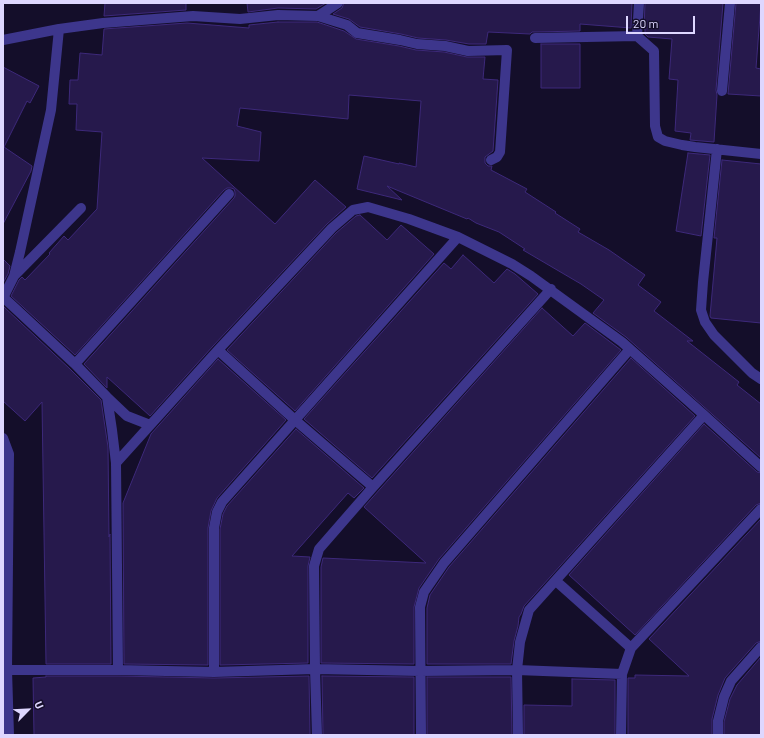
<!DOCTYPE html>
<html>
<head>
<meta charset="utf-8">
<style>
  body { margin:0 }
  #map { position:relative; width:764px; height:738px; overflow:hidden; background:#140e2a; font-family:Barlow,sans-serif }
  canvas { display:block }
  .frame { position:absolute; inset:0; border:4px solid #ded7ff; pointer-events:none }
  .north { position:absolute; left:8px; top:690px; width:40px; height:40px; -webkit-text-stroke:3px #140e2a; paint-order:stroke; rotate:66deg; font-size:11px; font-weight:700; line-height:16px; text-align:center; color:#ded7ff }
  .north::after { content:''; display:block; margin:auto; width:14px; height:18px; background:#ded7ff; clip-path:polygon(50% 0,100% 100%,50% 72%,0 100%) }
  .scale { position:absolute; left:626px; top:16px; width:69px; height:18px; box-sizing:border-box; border:2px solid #ded7ff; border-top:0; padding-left:5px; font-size:12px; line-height:14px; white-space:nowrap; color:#ded7ff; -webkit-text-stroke:3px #140e2a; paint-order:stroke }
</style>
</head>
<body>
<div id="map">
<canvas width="764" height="738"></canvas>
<div class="frame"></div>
<div class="north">U</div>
<div class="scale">20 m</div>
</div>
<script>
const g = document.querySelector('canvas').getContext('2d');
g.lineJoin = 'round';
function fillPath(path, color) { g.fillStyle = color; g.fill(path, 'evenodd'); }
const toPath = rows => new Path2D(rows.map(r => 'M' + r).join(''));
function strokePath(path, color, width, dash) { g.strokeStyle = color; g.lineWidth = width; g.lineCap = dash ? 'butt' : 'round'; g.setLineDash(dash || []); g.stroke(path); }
const building = toPath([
  [105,3,186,3,186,10,104,16,105,3],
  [247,3,326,3,316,9,278,8,248,12,247,3],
  [344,3,632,3,631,28,580,24,580,31,535,32,532,32,530,34,488,32,486,44,469,44,446,40,418,38,401,34,360,27,349,19,333,14,342,8,344,3],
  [645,3,723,3,716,90,717,95,714,142,690,140,691,133,675,131,678,80,669,79,672,39,648,37,645,34,645,29,644,29,645,3],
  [736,3,761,3,756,68,761,69,761,96,728,94,736,3],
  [278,22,317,22,344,31,356,39,399,46,416,50,444,52,467,57,485,57,483,79,498,80,493,151,485,157,485,163,488,166,492,166,491,170,527,189,525,192,556,212,555,213,580,229,578,232,609,250,645,275,638,285,661,302,654,311,693,341,687,341,739,382,737,385,761,404,761,458,626,337,593,313,604,300,581,284,523,250,525,249,499,232,476,223,468,218,467,219,387,186,402,200,357,189,364,156,399,164,399,163,416,167,421,101,349,95,348,119,240,108,237,126,261,132,259,161,202,158,275,224,315,180,346,207,327,224,213,346,150,416,107,377,107,388,84,364,234,198,235,196,235,192,234,189,231,188,227,188,224,190,75,355,11,296,19,280,22,277,25,280,50,254,49,253,64,236,68,240,97,209,102,132,76,130,77,104,69,104,70,80,78,80,80,53,102,55,104,29,187,23,249,28,249,25,278,22],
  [541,44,580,44,580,88,541,88,541,44],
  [3,67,39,86,30,103,27,101,4,147,32,166,31,171,3,224,3,67],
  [688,153,710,155,701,236,676,231,688,153],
  [722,160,761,164,761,323,711,318,710,316,717,238,714,238,722,160],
  [360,215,387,240,401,225,434,254,295,411,227,350,336,233,356,216,360,215],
  [463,255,494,283,507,269,515,274,538,294,372,478,304,419,444,263,451,269,463,255],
  [3,259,10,266,8,274,3,283,3,259],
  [3,306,70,369,101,400,108,447,109,537,110,534,111,664,46,664,42,402,25,421,3,401,3,306],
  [542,308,573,336,585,323,621,350,439,559,419,588,414,607,414,664,321,663,321,567,323,558,426,563,364,507,542,308],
  [631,358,695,416,524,606,521,614,519,617,518,626,514,641,511,664,427,664,427,608,430,595,449,567,631,358],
  [218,359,286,420,217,498,211,511,208,528,208,665,124,664,123,503,151,434,218,359],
  [704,424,757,472,761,473,761,503,756,505,635,635,569,575,704,424],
  [296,429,364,488,354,498,348,493,292,556,310,557,308,566,308,663,220,665,220,529,223,514,227,506,296,429],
  [761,519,761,641,756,643,725,678,718,695,712,719,712,735,628,735,628,678,635,678,635,675,689,676,649,639,761,519],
  [761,657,761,735,724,735,724,722,730,699,737,685,761,657],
  [46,676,118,676,214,678,309,676,310,735,34,735,33,678,46,677,46,676],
  [322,676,414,677,414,735,323,735,322,676],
  [427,677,511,677,512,735,427,735,427,677],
  [572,679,615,680,615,735,524,735,524,705,572,706,572,679]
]);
fillPath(building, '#26194c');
strokePath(building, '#3d297a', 1);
strokePath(toPath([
  [318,16,338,3],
  [637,36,639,3],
  [535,38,637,36,654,51,655,126,658,137,665,141,682,145,695,147,761,154],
  [3,40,59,29,103,23,193,16,240,19,278,15,318,16,347,25,357,33,400,40,417,44,445,46,468,51,507,50,500,152,497,157,491,160],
  [722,91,730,3],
  [717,149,703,282,701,310,705,322,714,335,752,373,761,379],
  [14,276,81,208],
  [3,297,75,364,107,397,127,416,150,425],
  [3,298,14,276,20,252,51,110,59,29],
  [218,350,295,420,373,487],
  [75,364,229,194],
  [107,397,112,430,116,463,118,670],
  [3,438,9,454,7,670,9,735],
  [116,463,218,350,332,228,353,210,368,207,409,219,458,237,512,264,531,276,622,342,704,415,761,467],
  [556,581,631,648],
  [7,670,118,670,214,672,315,669,420,671,517,670,622,674],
  [214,672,214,528,217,512,222,502,458,237],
  [317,735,315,669,314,566,319,549,373,487,551,289],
  [421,735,420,607,424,592,444,563,630,349],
  [518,735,517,670,520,642,529,610,704,415],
  [621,735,622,674,631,648,761,509],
  [718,735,718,721,724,697,731,681,761,647]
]), '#3d368c', 10);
</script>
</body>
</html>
